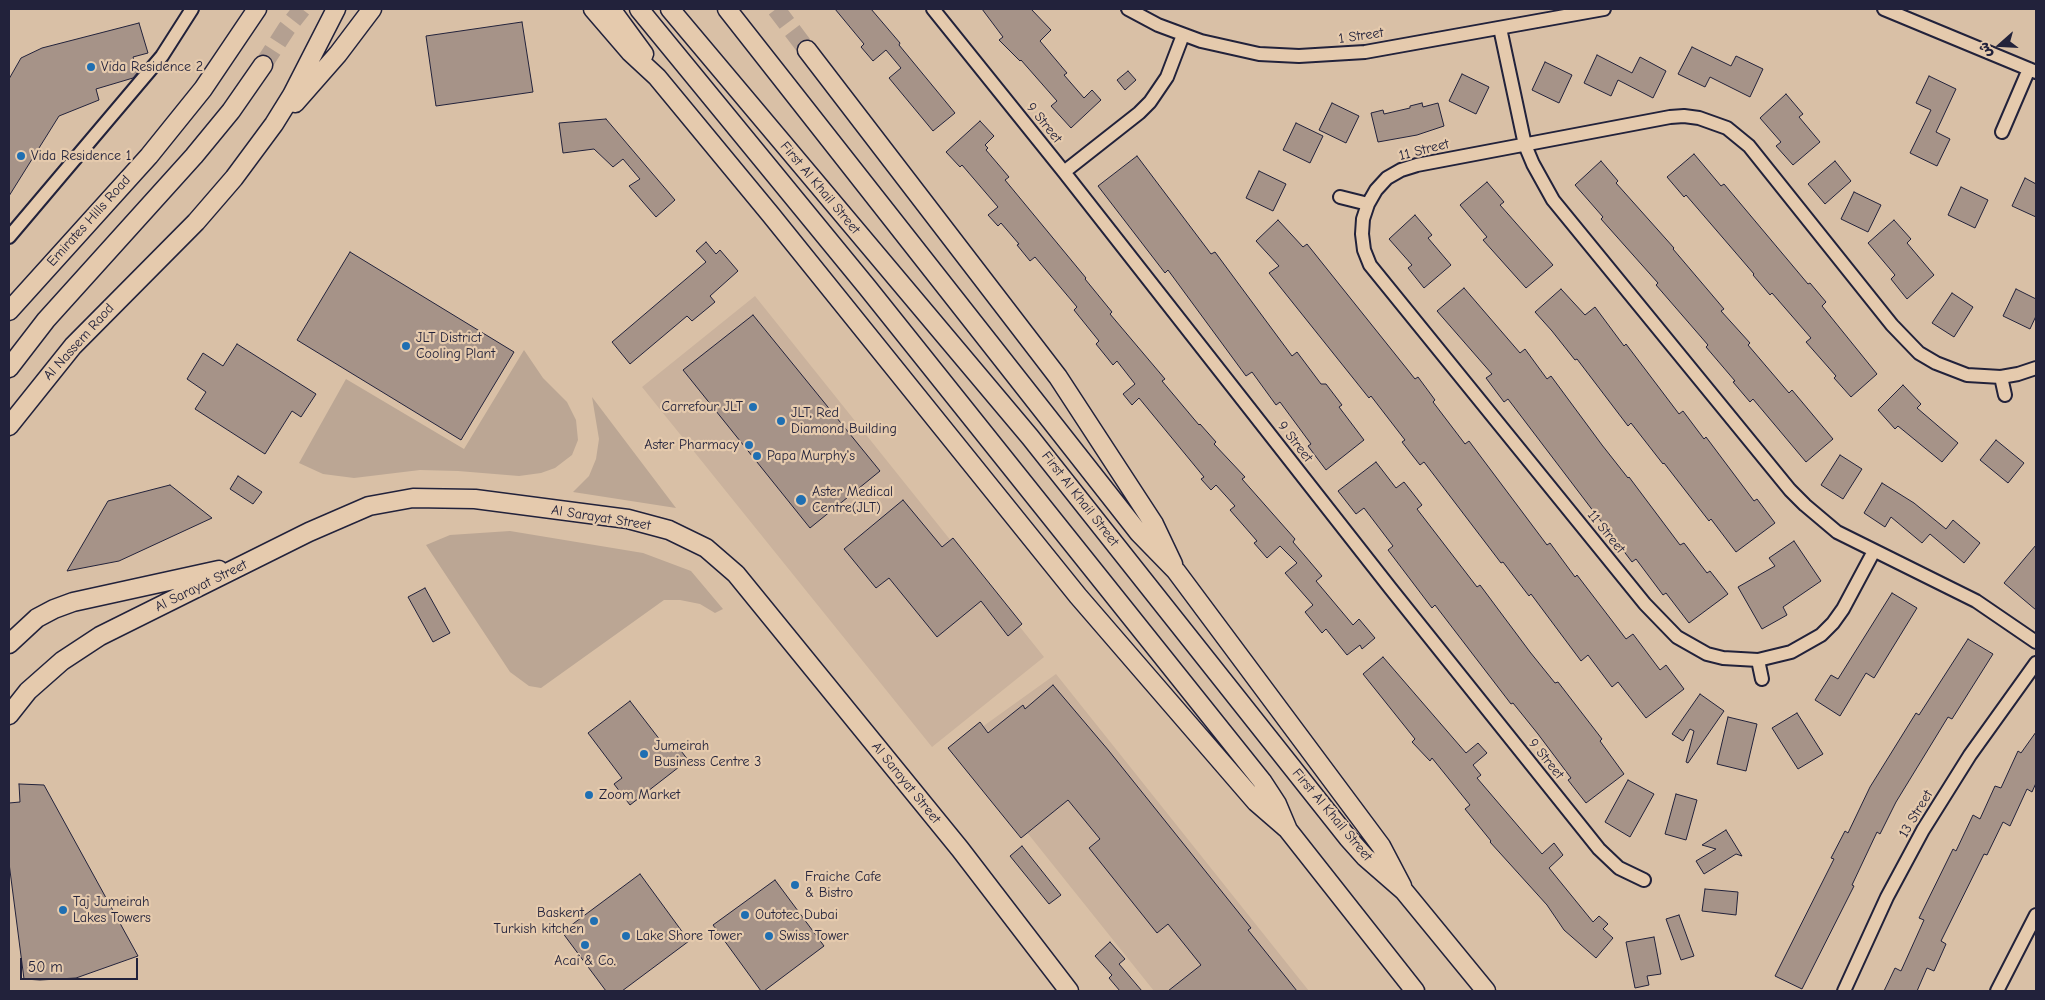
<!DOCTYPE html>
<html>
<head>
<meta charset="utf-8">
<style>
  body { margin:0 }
  #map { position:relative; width:2045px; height:1000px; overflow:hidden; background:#d9c0a6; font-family:"Comic Neue","Playpen Sans Arabic",sans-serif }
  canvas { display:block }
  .frame { position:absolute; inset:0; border:10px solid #22223b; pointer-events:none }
  .north { position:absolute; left:1975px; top:20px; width:50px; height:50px; -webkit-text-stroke:4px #e5caad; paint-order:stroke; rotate:251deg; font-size:14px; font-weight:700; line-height:20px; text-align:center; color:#22223b }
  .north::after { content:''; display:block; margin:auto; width:18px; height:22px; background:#22223b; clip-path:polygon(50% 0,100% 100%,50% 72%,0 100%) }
  .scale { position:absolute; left:20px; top:958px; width:118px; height:22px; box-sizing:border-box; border:2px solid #22223b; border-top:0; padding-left:6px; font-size:15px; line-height:18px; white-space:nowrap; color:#22223b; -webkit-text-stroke:4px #e5caad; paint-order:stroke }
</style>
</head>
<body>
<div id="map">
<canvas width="2045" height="1000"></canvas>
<div class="frame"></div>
<div class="north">ش</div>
<div class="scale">50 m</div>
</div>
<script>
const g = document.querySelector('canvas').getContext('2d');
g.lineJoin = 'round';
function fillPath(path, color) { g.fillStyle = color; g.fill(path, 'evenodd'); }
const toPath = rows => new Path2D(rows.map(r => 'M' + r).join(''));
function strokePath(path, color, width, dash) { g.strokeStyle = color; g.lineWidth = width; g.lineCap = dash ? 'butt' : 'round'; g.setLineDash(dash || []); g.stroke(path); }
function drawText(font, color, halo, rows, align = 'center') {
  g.font = font + ' "Comic Neue",sans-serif'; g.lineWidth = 4.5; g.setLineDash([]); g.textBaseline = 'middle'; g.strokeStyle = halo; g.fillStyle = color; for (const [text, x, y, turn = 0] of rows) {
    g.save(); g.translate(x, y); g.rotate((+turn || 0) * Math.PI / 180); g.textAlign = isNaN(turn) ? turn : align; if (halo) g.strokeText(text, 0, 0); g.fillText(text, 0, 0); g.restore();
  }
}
fillPath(toPath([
  [755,296,1044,657,932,747,642,387],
  [1056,674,1309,991,1154,991,957,745]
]), '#cab29d');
fillPath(toPath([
  [524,350,543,378,567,402,576,420,578,440,572,455,555,468,541,473,519,476,458,471,420,470,354,478,323,474,299,463,346,379,464,449],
  [592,397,676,508,573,492,589,476,596,459,599,439],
  [510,531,643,553,691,571,723,609,715,613,700,604,680,600,664,600,541,688,529,686,510,672,426,545,450,535]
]), '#bba694');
const building = toPath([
  [835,9,871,9,900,43,899,45,955,113,933,131,889,78,901,68,886,50,873,61,861,47,864,44,835,9],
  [982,9,1031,9,1051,30,1040,41,1067,73,1064,75,1084,98,1092,90,1101,100,1071,128,1051,106,1057,101,1021,60,1020,61,999,40,1003,37,982,9],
  [522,22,533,92,436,106,426,36,522,22],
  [139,23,148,53,133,57,138,72,133,78,96,89,99,100,59,116,9,196,9,79,21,58,42,48,139,23],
  [1692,47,1731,66,1736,56,1763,69,1750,97,1710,77,1705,87,1678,74,1692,47],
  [1597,55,1632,73,1640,57,1666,71,1653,98,1618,80,1611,96,1584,83,1597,55],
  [1545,62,1572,75,1559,103,1532,90,1545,62],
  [1128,71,1136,80,1125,90,1117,80,1128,71],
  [1462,74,1489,87,1476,114,1449,101,1462,74],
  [1929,76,1956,89,1936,132,1950,139,1937,166,1910,153,1931,110,1916,103,1929,76],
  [1786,94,1803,114,1799,117,1820,142,1793,165,1776,146,1781,142,1760,118,1786,94],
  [1332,103,1359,116,1346,143,1319,130,1332,103],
  [1422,103,1423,107,1438,103,1444,126,1417,135,1378,142,1371,113,1383,110,1384,114,1410,108,1410,106,1422,103],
  [606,119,675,200,656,217,629,186,640,179,623,159,613,167,594,149,563,153,559,123,606,119],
  [980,121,994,136,985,145,988,148,986,150,1009,177,1005,180,1086,278,1085,279,1112,312,1110,314,1165,379,1162,381,1199,425,1200,424,1216,442,1214,444,1245,477,1242,479,1295,539,1293,542,1322,576,1316,581,1353,625,1359,619,1375,638,1362,649,1360,645,1347,655,1326,629,1322,633,1305,612,1313,605,1285,573,1297,563,1280,546,1267,558,1254,543,1257,541,1230,510,1235,506,1216,485,1211,490,1201,479,1204,477,1139,398,1132,405,1123,394,1135,384,1117,361,1113,365,1096,344,1099,341,1074,310,1077,307,1035,257,1030,261,1017,245,1019,244,1001,223,998,226,988,215,998,207,962,165,960,167,946,152,980,121],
  [1296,123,1323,136,1310,163,1283,150,1296,123],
  [1694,154,1721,186,1724,184,1808,284,1810,283,1826,302,1822,306,1877,374,1851,397,1834,378,1836,376,1806,342,1811,338,1772,293,1770,295,1753,275,1754,274,1686,195,1684,197,1667,177,1694,154],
  [1137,156,1211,254,1215,252,1292,356,1297,352,1321,384,1326,384,1342,405,1339,407,1364,440,1326,470,1308,446,1311,444,1280,402,1276,405,1252,372,1246,376,1168,270,1165,273,1098,186,1137,156],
  [1601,161,1618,181,1616,183,1674,248,1673,249,1724,309,1721,311,1750,343,1748,345,1789,393,1792,390,1833,439,1806,462,1753,399,1750,402,1733,382,1735,381,1706,347,1708,345,1656,285,1658,283,1601,219,1603,217,1575,185,1601,161],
  [1835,161,1851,181,1825,204,1808,184,1835,161],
  [1259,171,1286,184,1273,211,1246,198,1259,171],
  [2025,178,2036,184,2036,217,2012,206,2025,178],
  [1487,182,1504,202,1500,205,1553,265,1526,288,1483,240,1487,237,1460,205,1487,182],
  [1961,187,1988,200,1975,228,1948,215,1961,187],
  [1854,192,1881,205,1868,232,1841,219,1854,192],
  [1415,215,1432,235,1428,238,1451,265,1424,288,1408,268,1412,265,1389,239,1415,215],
  [1278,220,1303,247,1307,244,1415,379,1418,377,1435,400,1433,402,1465,444,1469,441,1547,545,1550,543,1575,577,1577,575,1626,639,1633,634,1660,670,1666,665,1684,689,1646,718,1618,682,1612,687,1588,655,1581,661,1531,594,1529,596,1503,562,1501,563,1424,462,1420,465,1402,442,1405,440,1371,396,1369,398,1269,273,1279,266,1256,241,1278,220],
  [1894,220,1911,239,1907,243,1934,275,1907,299,1891,279,1895,275,1868,243,1894,220],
  [706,242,716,254,720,250,738,271,710,296,715,302,692,321,687,316,630,364,612,342,706,262,696,251,706,242],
  [350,252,514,352,461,440,297,340,350,252],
  [1464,288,1520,353,1525,349,1547,379,1551,376,1602,445,1628,478,1629,477,1680,545,1684,543,1707,573,1710,571,1728,594,1689,623,1666,593,1663,595,1636,559,1632,562,1508,399,1504,402,1486,378,1492,374,1437,311,1464,288],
  [1561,289,1585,315,1595,307,1624,346,1626,344,1679,414,1683,411,1704,439,1706,437,1754,501,1757,499,1775,523,1736,552,1711,519,1709,521,1664,463,1663,464,1631,423,1628,426,1577,359,1575,360,1552,331,1535,312,1561,289],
  [2016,289,2036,299,2036,316,2030,329,2003,316,2016,289],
  [1952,293,1973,307,1954,337,1932,323,1952,293],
  [753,315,880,471,810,528,683,370,753,315],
  [237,344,316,394,301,417,292,411,265,454,195,409,206,392,187,379,203,353,223,366,237,344],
  [1903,385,1921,404,1917,408,1958,443,1942,462,1898,426,1895,429,1878,410,1903,385],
  [1996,440,2024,463,2008,483,1980,460,1996,440],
  [1840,455,1862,469,1843,499,1821,485,1840,455],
  [1376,462,1396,488,1404,482,1422,505,1417,509,1477,587,1480,585,1530,652,1555,683,1558,682,1602,739,1600,741,1624,774,1586,803,1568,780,1571,778,1538,734,1513,703,1511,704,1435,605,1432,608,1388,550,1393,546,1364,508,1356,514,1338,491,1376,462],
  [238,476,262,492,253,504,230,489,238,476],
  [1882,483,1914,503,1946,529,1953,520,1980,543,1964,563,1930,534,1922,543,1891,517,1885,527,1864,513,1882,483],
  [170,485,212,518,119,561,67,571,108,501,170,485],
  [903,500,942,547,953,538,1022,624,1008,636,981,601,937,637,889,578,876,588,844,549,903,500],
  [1794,541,1821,581,1783,607,1787,615,1762,629,1738,587,1775,566,1769,558,1794,541],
  [2036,545,2036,610,2004,583,2036,545],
  [425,588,450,633,433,642,408,597,425,588],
  [1892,593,1917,608,1874,678,1866,673,1840,716,1815,700,1831,675,1838,679,1892,593],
  [1968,639,1993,654,1952,719,1948,717,1896,802,1880,834,1877,832,1852,885,1854,886,1802,989,1775,976,1834,859,1831,858,1845,831,1848,833,1870,787,1916,713,1919,715,1968,639],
  [1383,657,1466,753,1478,743,1487,753,1473,765,1481,775,1477,778,1542,854,1554,843,1563,855,1549,868,1593,922,1599,916,1608,924,1603,929,1613,938,1596,958,1564,930,1547,905,1490,842,1491,841,1465,809,1470,805,1432,758,1430,761,1412,742,1415,739,1363,674,1383,657],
  [1053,685,1109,751,1251,928,1248,930,1297,991,1168,991,1201,965,1168,924,1157,933,1089,848,1100,839,1068,800,1021,838,948,748,980,722,988,733,1023,705,1025,709,1053,685],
  [1700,694,1724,711,1688,763,1686,762,1694,731,1690,729,1683,741,1672,734,1700,694],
  [630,701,667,749,675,743,688,760,630,805,614,784,622,778,588,733,630,701],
  [1797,713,1823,754,1798,769,1772,728,1797,713],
  [1728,717,1757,724,1746,771,1717,764,1728,717],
  [2036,732,2036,783,2032,792,2027,789,2010,826,2003,822,1987,855,1984,854,1941,941,1946,944,1934,971,1927,968,1917,991,1884,991,1895,968,1901,971,1924,920,1919,918,1953,849,1956,851,1973,815,1980,819,1995,786,2001,788,2018,751,2021,753,2036,732],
  [1628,780,1654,794,1630,837,1605,822,1628,780],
  [19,784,44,785,138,956,76,978,40,980,24,979,9,863,9,803,20,802,19,784],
  [1676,794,1697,800,1686,840,1665,834,1676,794],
  [1726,830,1742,856,1736,854,1704,874,1696,861,1716,849,1702,845,1726,830],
  [1022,846,1061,895,1049,904,1010,856,1022,846],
  [640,874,689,941,622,991,606,991,562,932,640,874],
  [775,880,824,946,764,991,761,991,713,925,775,880],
  [1705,889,1738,892,1736,915,1702,911,1705,889],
  [1679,915,1694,956,1681,960,1666,919,1679,915],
  [1654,937,1661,974,1647,976,1649,985,1635,988,1626,942,1654,937],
  [1110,942,1125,959,1119,964,1142,991,1120,991,1109,978,1112,975,1095,956,1110,942]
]);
fillPath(building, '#a69388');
strokePath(building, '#22223b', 1);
strokePath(toPath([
  [776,9,807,50],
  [263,65,287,28,302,9]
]), '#b4a091', 18, [18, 9]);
const minor = toPath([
  [933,9,1064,172,1391,589,1599,849,1619,868,1644,880],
  [1128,9,1158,25,1201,41,1259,54,1299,56,1365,52,1604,9],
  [1884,9,2036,72],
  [1500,28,1525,145,1533,164,1553,200,1790,490,1805,505,1837,532,1976,601,2036,642],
  [2002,132,2029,69],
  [1064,172,1139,113,1150,102,1167,77,1183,35],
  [1340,197,1368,204],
  [9,237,162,56,192,9],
  [2001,377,2005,395],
  [1874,551,1843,609,1833,623,1821,635,1791,652,1758,660,1723,658,1707,654,1677,637,1645,604,1370,265,1364,250,1362,234,1363,219,1368,204,1376,190,1387,178,1401,170,1417,165,1670,117,1684,116,1699,118,1727,128,1749,146,1892,325,1919,353,1936,363,1967,375,2001,377,2018,374,2036,368],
  [1758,660,1762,679],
  [1844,991,1887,897,1923,830,1970,755,2036,663],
  [1997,991,2036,915]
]);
const secondary = toPath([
  [593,9,630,52,657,77,771,215,1078,596,1256,802,1286,828],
  [611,9,644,54],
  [639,9,867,287,1262,781,1277,804,1288,830,1415,991],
  [670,9,1030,437,1348,838,1365,857,1404,891,1486,991],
  [727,9,1139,533,1176,571,1381,846,1402,886],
  [807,50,1058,377,1154,524,1173,564],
  [295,103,338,54,372,9],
  [9,311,149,156,203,89,257,9],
  [9,368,46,320,194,156,231,111,263,65],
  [9,426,73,346,196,222,234,178,274,124,292,95,336,9],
  [9,644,37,618,54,609,73,602,219,570],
  [9,715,28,691,62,661,100,636,309,532,369,506,413,498,475,499,628,519,669,530,706,548,736,574,960,849,1069,991]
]);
strokePath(minor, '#22223b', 16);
strokePath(secondary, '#22223b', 21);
strokePath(minor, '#e5caad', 12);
strokePath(secondary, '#e5caad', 18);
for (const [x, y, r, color] of [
  [91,67,5,"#1f6fb2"],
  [21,156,5,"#1f6fb2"],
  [406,346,5,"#1f6fb2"],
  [753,407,5,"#1f6fb2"],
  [781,421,5,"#1f6fb2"],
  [749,445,5,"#1f6fb2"],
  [757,456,5,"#1f6fb2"],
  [801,500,6,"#1f6fb2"],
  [644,754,5,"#1f6fb2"],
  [589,795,5,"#1f6fb2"],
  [795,885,5,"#1f6fb2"],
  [63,910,5,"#1f6fb2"],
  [745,915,5,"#1f6fb2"],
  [594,921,5,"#1f6fb2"],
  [626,936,5,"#1f6fb2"],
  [769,936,5,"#1f6fb2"],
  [585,945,5,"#1f6fb2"]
]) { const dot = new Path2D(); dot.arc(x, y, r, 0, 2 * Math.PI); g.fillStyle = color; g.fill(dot); strokePath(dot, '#e5caad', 2); }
drawText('14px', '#22223b', '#e5caad', [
  ["1 Street",1361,36,-8],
  ["9 Street",1044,123,51],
  ["11 Street",1424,150,-14],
  ["First Al Khail Street",820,188,50],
  ["Emirates Hills Road",89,221,-48],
  ["Al Nassem Raod",79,342,-48],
  ["9 Street",1295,442,52],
  ["First Al Khail Street",1080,499,52],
  ["Al Sarayat Street",601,518,9],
  ["11 Street",1606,532,51],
  ["Al Sarayat Street",201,586,-26],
  ["9 Street",1546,759,51],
  ["Al Sarayat Street",906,783,51],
  ["13 Street",1916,814,-59],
  ["First Al Khail Street",1332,815,50]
]);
drawText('14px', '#22223b', '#e5caad', [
  ["Vida Residence 2",101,67],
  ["Vida Residence 1",31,156],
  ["JLT District",416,338],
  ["Cooling Plant",416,354],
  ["Carrefour JLT",743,407,"right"],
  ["JLT, Red",791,413],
  ["Diamond Building",791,429],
  ["Aster Pharmacy",739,445,"right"],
  ["Papa Murphy's",767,456],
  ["Aster Medical",812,492],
  ["Centre(JLT)",812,508],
  ["Jumeirah",654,746],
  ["Business Centre 3",654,762],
  ["Zoom Market",599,795],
  ["Fraiche Cafe",805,877],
  ["& Bistro",805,893],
  ["Taj Jumeirah",73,902],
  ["Lakes Towers",73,918],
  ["Baskent",584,913,"right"],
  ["Turkish kitchen",584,929,"right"],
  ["Outotec Dubai",755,915],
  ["Lake Shore Tower",636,936],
  ["Swiss Tower",779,936],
  ["Acai & Co.",585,961,"center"]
], 'left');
</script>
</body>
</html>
